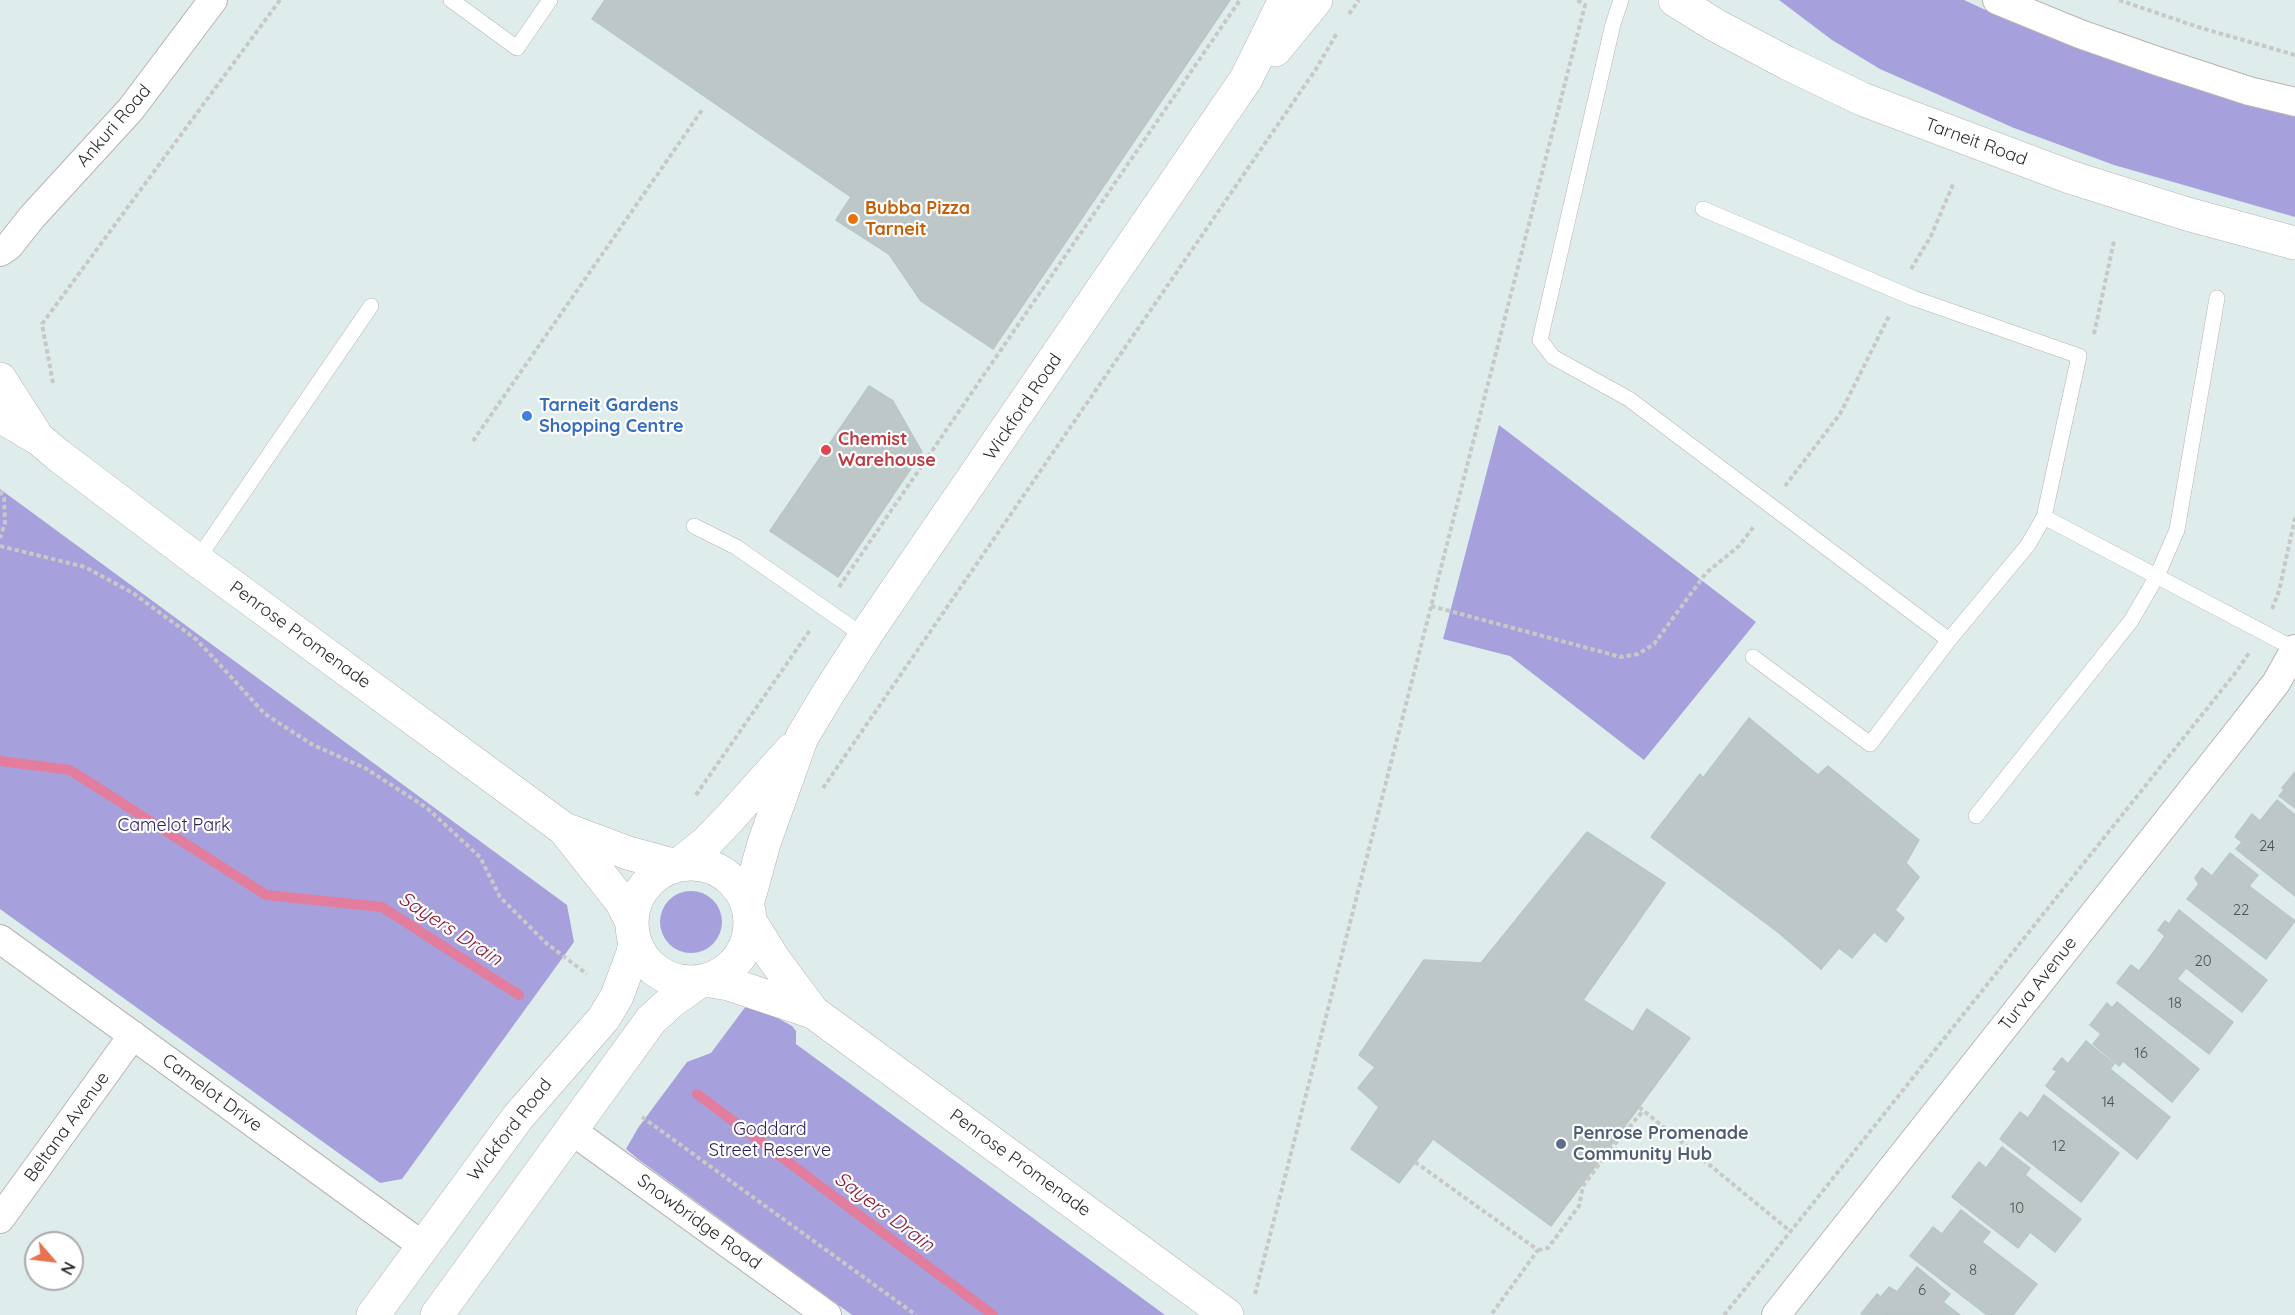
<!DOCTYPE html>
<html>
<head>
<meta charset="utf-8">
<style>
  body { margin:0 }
  #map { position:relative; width:2295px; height:1315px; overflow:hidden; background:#dfecec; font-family:Quicksand,sans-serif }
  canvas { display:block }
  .north { position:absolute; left:24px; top:1231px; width:60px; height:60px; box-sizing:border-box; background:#fff; border:2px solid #ababab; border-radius:50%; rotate:118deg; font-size:16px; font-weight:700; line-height:24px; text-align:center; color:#2c2c2c }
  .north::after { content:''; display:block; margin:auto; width:21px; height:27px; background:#e87250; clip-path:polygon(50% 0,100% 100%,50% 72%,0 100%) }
</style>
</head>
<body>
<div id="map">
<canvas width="2295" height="1315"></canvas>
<div class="north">N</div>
</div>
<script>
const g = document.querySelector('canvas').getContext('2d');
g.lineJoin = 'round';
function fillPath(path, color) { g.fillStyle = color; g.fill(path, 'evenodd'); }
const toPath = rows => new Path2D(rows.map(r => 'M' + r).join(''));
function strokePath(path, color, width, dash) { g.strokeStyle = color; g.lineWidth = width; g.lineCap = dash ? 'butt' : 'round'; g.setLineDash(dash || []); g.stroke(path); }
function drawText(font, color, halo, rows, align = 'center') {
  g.font = font + ' Quicksand,sans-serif'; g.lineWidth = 4.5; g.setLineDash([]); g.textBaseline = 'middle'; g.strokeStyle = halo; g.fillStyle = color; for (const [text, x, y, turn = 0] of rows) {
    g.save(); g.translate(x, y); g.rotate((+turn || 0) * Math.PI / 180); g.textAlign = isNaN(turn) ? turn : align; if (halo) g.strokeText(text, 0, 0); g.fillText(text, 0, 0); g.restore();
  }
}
fillPath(toPath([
  [1779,0,1964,0,1992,13,2249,105,2295,117,2295,217,2114,165,2014,128,1880,69,1832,40],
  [1499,425,1756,622,1644,760,1510,656,1443,639],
  [0,489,567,905,574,942,402,1179,380,1183,0,909],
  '660 922a31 31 0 1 1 62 0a31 31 0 1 1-62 0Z',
  [749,1002,792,1026,796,1031,796,1044,1165,1315,852,1315,638,1159,626,1149,638,1128,687,1062,711,1053]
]), '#a6a1dd');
strokePath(toPath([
  [0,761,70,770,266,895,382,907,519,995],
  [697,1094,993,1315]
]), '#e37d9e', 10);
const building = toPath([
  [605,0,1230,0,993,349,921,301,889,254,836,220,851,197,592,19,605,0],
  [869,386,893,401,922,452,838,577,770,531,869,386],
  [1749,718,1818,775,1828,766,1919,840,1906,863,1919,877,1895,910,1904,918,1886,942,1874,932,1852,958,1839,948,1821,969,1779,933,1651,837,1700,774,1703,778,1749,718],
  [2295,772,2295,808,2279,796,2284,790,2282,788,2295,772],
  [2277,800,2295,815,2295,896,2236,849,2242,842,2235,837,2252,814,2260,821,2277,800],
  [1587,832,1665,883,1583,1000,1633,1032,1647,1009,1690,1038,1551,1226,1433,1139,1399,1183,1351,1149,1379,1107,1358,1088,1375,1067,1359,1055,1424,960,1481,963,1587,832],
  [2230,853,2258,875,2249,886,2295,921,2266,959,2187,899,2199,884,2195,878,2202,868,2212,876,2230,853],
  [2179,910,2267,980,2242,1012,2186,968,2181,974,2153,953,2165,936,2158,930,2165,921,2169,924,2179,910],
  [2153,953,2181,974,2177,979,2233,1022,2209,1054,2117,983,2131,965,2139,971,2153,953],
  [2117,1002,2199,1069,2172,1102,2123,1061,2119,1066,2093,1044,2101,1034,2090,1025,2107,1003,2112,1008,2117,1002],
  [2086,1041,2114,1064,2110,1069,2170,1117,2137,1159,2046,1086,2057,1071,2053,1069,2062,1058,2068,1064,2086,1041],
  [2044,1095,2119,1153,2081,1202,2000,1139,2020,1112,2028,1118,2044,1095],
  [2002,1147,2030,1168,2025,1175,2081,1219,2055,1252,2030,1232,2018,1248,1952,1197,1979,1162,1986,1168,2002,1147],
  [1961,1210,1990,1232,1982,1242,2037,1284,2013,1315,1987,1315,1910,1256,1933,1227,1942,1234,1961,1210],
  [1917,1267,1950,1294,1943,1302,1960,1315,1861,1314,1877,1294,1881,1297,1889,1287,1897,1292,1917,1267]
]);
fillPath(building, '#bec7c8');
strokePath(building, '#b9c6c7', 1.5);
const lane = toPath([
  [451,0,517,48,550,0],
  [1621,0,1613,24,1540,340,1553,357,1629,399,1949,640],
  [1703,209,1913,298,2079,356,2044,517,2028,545,1949,640,1870,744,1753,657],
  [2044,517,2295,649],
  [694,526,736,547,864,636],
  [197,560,371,306],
  [1976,816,2131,621,2157,576,2177,530,2217,298]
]);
const street = toPath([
  [1997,0,2080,34,2157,61,2249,91,2295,102],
  [0,252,9,246,32,217,131,109,213,0],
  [0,939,423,1246],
  [571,1130,827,1315],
  [0,1219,133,1035],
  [1776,1315,2237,733,2276,683,2295,649]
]);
const secondary = toPath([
  [1675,0,1715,25,1787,63,1862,99,2070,177,2187,214,2295,243],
  [1275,50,1316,0],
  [0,379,34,432],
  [0,416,39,439,58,455,197,560,564,829,621,901,632,922],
  [564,829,628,853,676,866],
  '632 923a59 59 0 1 1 118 0a59 59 0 1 1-118 0Z',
  [678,865,706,843,729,819,791,750],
  [747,905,764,843,802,737,829,692,871,627,1246,79,1285,0],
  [750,921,773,958,813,1012,1227,1315],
  [705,980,729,984,813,1012],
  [373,1315,518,1117,604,1018,617,996,633,953,635,941],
  [437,1315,651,1020,672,1001,700,981]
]);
strokePath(lane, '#bab2b0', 16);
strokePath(street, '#bab2b0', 30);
strokePath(secondary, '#bab2b0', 34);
strokePath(toPath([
  [2119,0,2198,27,2295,55],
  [1349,14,1359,0],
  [1911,269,1931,236,1954,182],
  [2094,334,2114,241],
  [53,383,42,324,280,0],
  [473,441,702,110],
  [1785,486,1840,414,1889,316],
  [0,491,4,498,5,523,0,538],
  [0,546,85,567,133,593,197,640,265,714,313,745,365,768,427,808,480,857,500,897,546,943,587,974],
  [839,587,1240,0],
  [1431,606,1621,657,1638,654,1654,644,1706,573,1739,546,1755,525],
  [2272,609,2279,591,2295,518],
  [823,788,1316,69,1337,33],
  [696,795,810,630],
  [1639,1107,1790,1231],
  [642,1117,916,1315],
  [1415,1162,1538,1250,1491,1315],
  [1538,1250,1548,1248,1579,1206,1583,1186,1608,1152,1643,1111],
  [1255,1294,1585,5,1577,0],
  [1724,1315,2236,672,2249,653]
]), '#c8c8c8', 4, [4.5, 3]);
strokePath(lane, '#fff', 15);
strokePath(street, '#fff', 28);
strokePath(secondary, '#fff', 33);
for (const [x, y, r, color] of [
  [853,219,6,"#e8710a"],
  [527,416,6,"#3f7fe0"],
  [826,450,6,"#e0444e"],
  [1561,1144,6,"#5c6f8a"]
]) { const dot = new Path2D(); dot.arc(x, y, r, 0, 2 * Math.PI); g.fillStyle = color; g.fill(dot); strokePath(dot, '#fff', 2); }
drawText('15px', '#505353', null, [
  ["24",2267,846],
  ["22",2241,910],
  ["20",2203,961],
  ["18",2175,1003],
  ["16",2141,1053],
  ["14",2108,1102],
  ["12",2059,1146],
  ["10",2017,1208],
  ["8",1973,1270],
  ["6",1922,1290]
]);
drawText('18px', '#2c2c2c', '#fff', [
  ["Ankuri Road",114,126,-49],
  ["Tarneit Road",1976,142,20],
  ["Wickford Road",1023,407,-56],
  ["Penrose Promenade",300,635,36],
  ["Turva Avenue",2038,984,-52],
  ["Camelot Drive",212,1093,36],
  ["Beltana Avenue",67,1127,-54],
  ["Wickford Road",510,1130,-52],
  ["Penrose Promenade",1020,1163,36],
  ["Snowbridge Road",699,1222,36]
]);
drawText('bold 18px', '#c56008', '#fff', [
  ["Bubba Pizza",865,209],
  ["Tarneit",865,230]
], 'left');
drawText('bold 18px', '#366cbe', '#fff', [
  ["Tarneit Gardens",539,406],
  ["Shopping Centre",539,427]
], 'left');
drawText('bold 18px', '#be3a42', '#fff', [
  ["Chemist",838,440],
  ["Warehouse",838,461]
], 'left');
drawText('18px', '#2f2262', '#fff', [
  ["Camelot Park",174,826],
  ["Goddard",770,1130],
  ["Street Reserve",770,1151]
]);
drawText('bold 18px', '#4e5e75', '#fff', [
  ["Penrose Promenade",1573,1134],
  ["Community Hub",1573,1155]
], 'left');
drawText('italic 20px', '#901b37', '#fff', [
  ["Sayers Drain",450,929,33],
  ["Sayers Drain",884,1212,37]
]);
</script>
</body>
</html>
